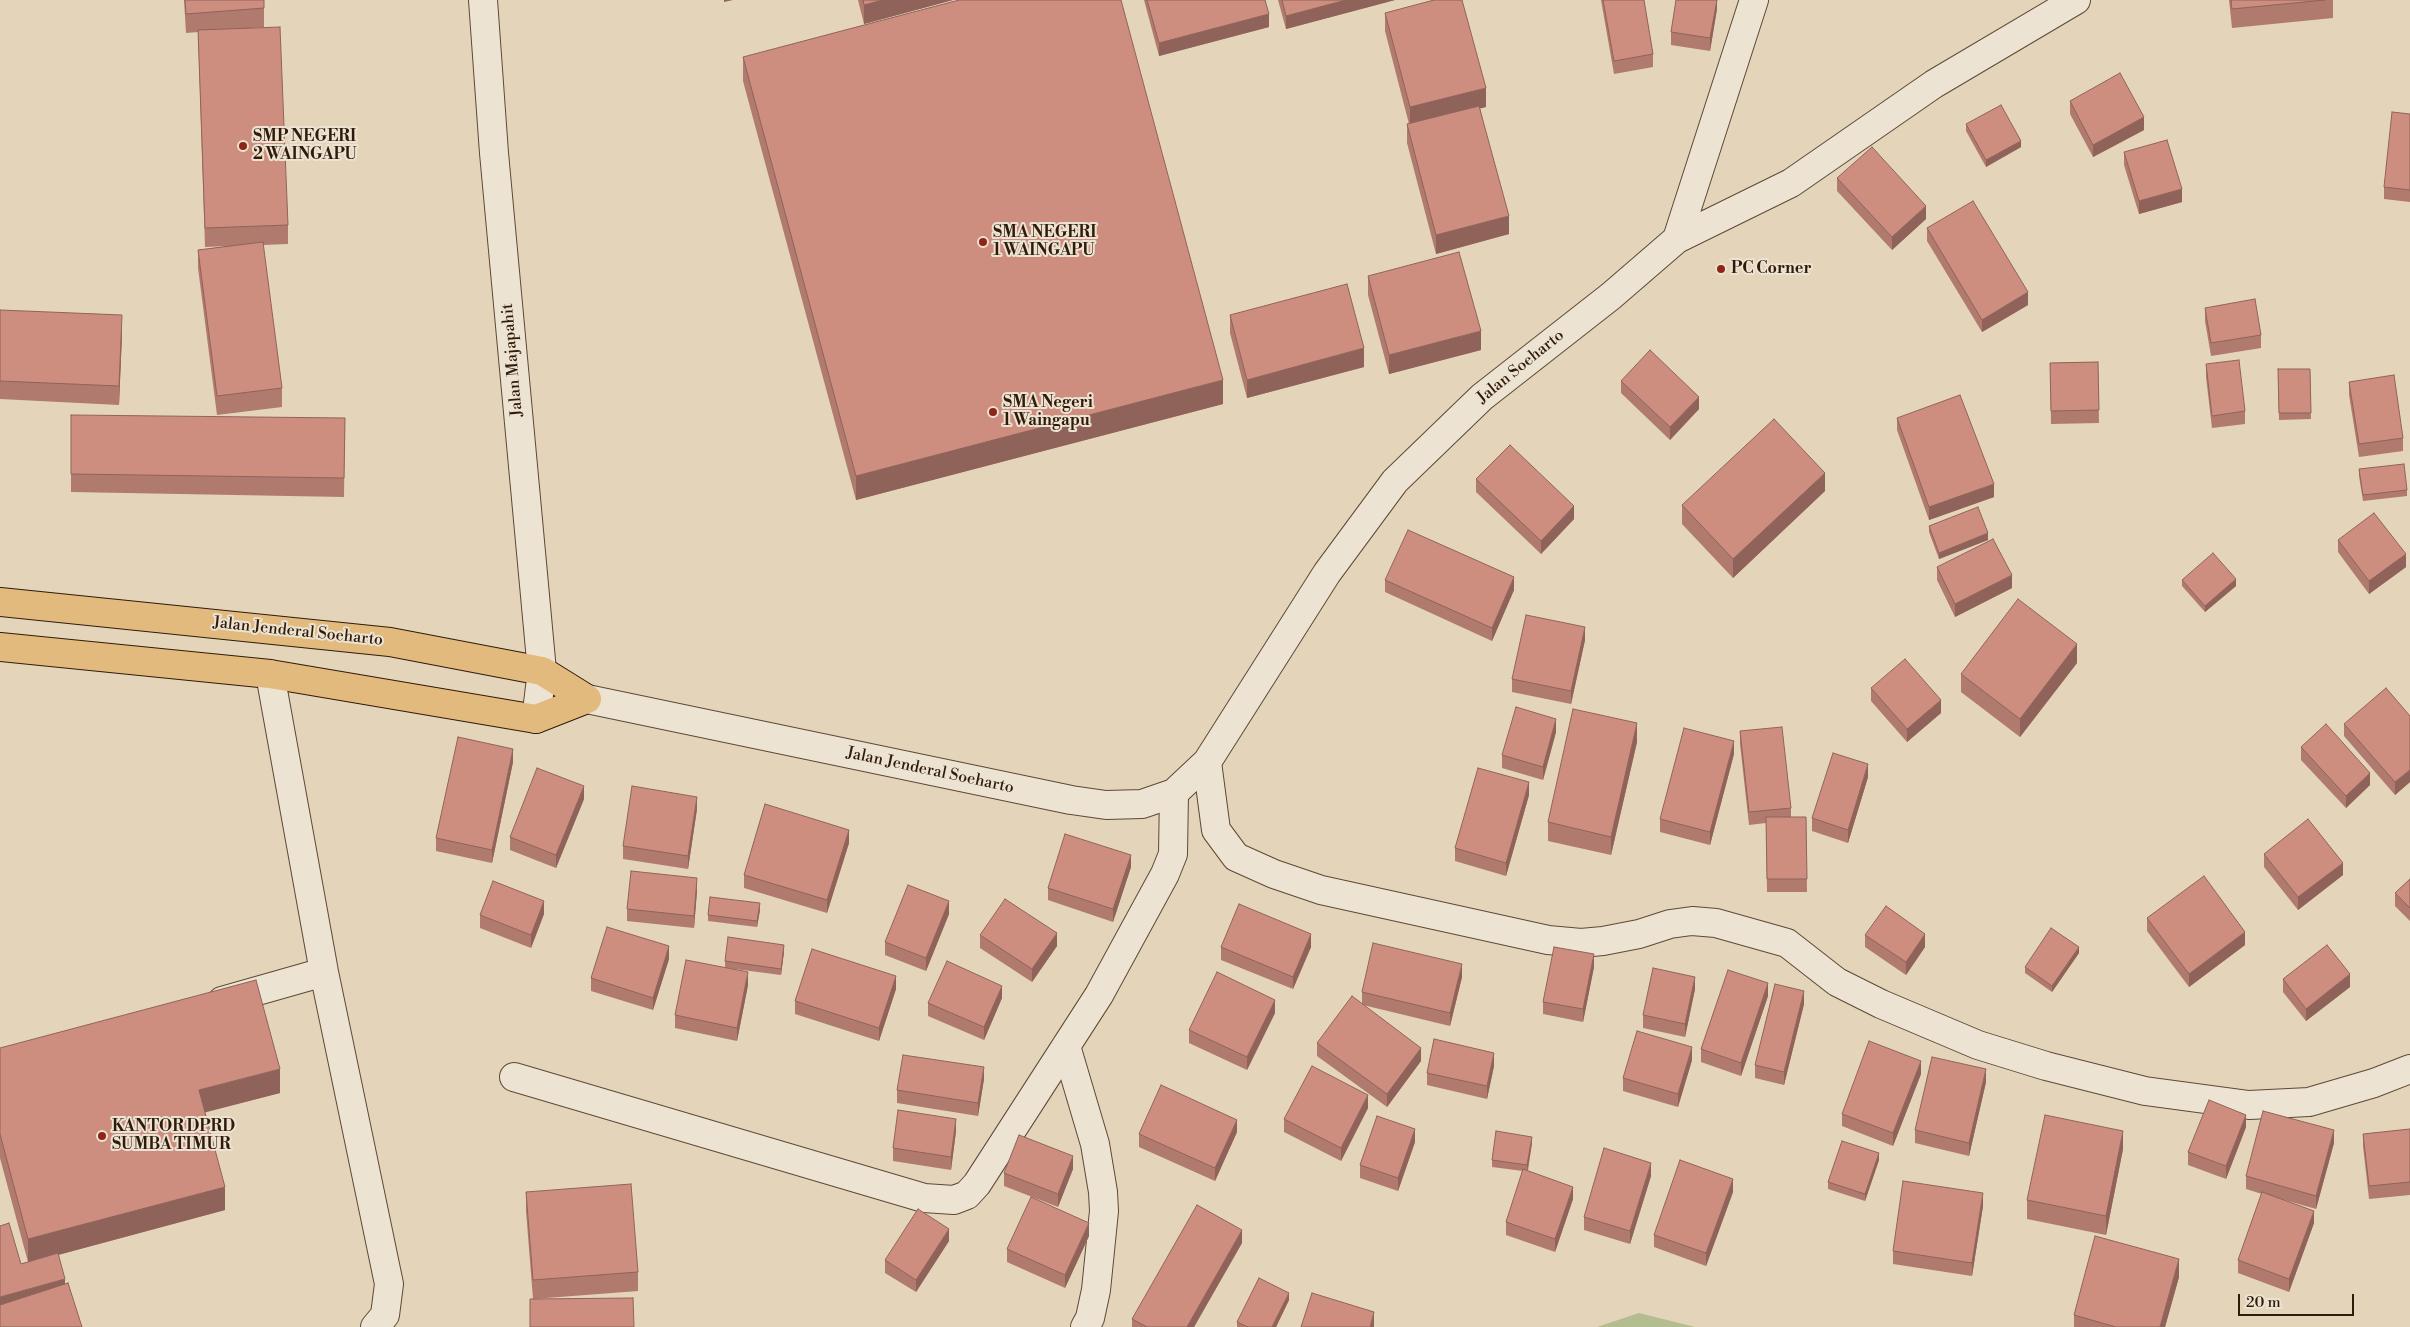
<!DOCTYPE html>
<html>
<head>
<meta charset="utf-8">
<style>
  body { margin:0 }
  #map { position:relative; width:2410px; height:1327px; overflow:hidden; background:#e4d4ba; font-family:"Libre Bodoni",serif }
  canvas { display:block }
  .scale { position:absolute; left:2238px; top:1294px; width:116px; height:22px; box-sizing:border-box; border:2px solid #301b0a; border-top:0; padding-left:6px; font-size:15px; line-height:18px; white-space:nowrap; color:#301b0a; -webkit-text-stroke:4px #ede3d2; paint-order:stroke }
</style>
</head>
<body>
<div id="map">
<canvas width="2410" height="1327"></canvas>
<div class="scale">20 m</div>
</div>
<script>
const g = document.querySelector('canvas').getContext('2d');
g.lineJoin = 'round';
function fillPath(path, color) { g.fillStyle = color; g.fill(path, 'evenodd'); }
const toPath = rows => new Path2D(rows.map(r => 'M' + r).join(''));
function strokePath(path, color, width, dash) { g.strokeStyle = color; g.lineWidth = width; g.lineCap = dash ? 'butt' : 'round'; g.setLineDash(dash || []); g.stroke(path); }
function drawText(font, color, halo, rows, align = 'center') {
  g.font = font + ' "Libre Bodoni",serif'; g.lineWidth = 4; g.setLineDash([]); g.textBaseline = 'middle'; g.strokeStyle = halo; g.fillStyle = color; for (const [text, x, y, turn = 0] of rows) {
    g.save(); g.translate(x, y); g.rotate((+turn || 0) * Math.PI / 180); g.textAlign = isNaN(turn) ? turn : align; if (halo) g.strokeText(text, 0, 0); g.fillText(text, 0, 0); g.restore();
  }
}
fillPath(toPath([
  [1639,1313,1695,1327,1597,1327]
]), '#b4bd90');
const minor = toPath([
  [483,0,494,153,542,671,536,719],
  [1677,239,1791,183,1934,84,2076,0],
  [270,674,324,972,389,1284,385,1315,375,1327],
  [587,699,1071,800,1106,805,1142,804,1174,793,1207,762,1327,573,1395,481,1482,397,1611,296,1677,239,1754,0],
  [1207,762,1216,830,1236,857,1274,874,1321,890,1548,940,1581,943,1603,941,1639,934,1670,924,1692,921,1716,923,1787,943,1837,982,1881,1004,1978,1045,2046,1066,2145,1091,2249,1105,2309,1102,2374,1083,2410,1069],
  [222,1001,324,972],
  [1066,1046,1095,1144,1103,1192,1104,1211,1096,1290,1090,1318,1085,1327],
  [514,1077,924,1198,954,1200,967,1195,977,1184,1099,995,1165,874,1173,854,1174,793]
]);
const major = toPath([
  [0,602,390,642,542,671,587,699],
  [0,647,270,674,536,719,587,699]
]);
strokePath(minor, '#5d4936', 30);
strokePath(major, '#301b0a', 30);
strokePath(minor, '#ede3d2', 28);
strokePath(major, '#e2ba7d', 28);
fillPath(toPath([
  [184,0,264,0,264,27,252,28,288,225,288,244,263,245,282,388,282,407,217,415,198,268,198,250,227,246,205,247,198,32,186,33],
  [858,0,953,0,864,24],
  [1144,0,1265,0,1269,27,1159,56],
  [1278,0,1395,0,1286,29],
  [1601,0,1644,0,1653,54,1653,67,1614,74],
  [1717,0,1717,9,1710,51,1671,45,1671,32],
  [2229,0,2333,0,2333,18,2232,28],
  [1385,13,1486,107,1480,108,1509,234,1436,254,1407,143,1407,124,1409,124,1385,31],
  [743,57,1223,404,856,500,743,81],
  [2070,101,2144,130,2093,157,2070,114],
  [2410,114,2410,202,2384,199,2384,187],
  [1966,124,2021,147,1986,167,1966,131],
  [2124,152,2182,202,2139,214,2124,165],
  [1837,178,1926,219,1892,250,1837,191],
  [1927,228,2028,305,1982,332,1927,241],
  [1368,276,1481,350,1389,374,1368,295],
  [2205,308,2261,335,2261,348,2211,356,2205,321],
  [0,310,122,334,119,405,0,399],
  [1230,315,1364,367,1247,398,1230,333],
  [2098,362,2099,423,2051,424,2050,363],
  [2206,364,2245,411,2245,424,2212,428,2206,377],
  [2278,369,2310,369,2311,419,2279,420],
  [1621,381,1699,409,1670,440,1621,393],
  [2349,382,2403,438,2403,451,2359,457,2349,395],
  [345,418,344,497,71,492,71,474],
  [1897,418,1994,497,1929,520,1897,430],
  [2359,469,2407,490,2407,496,2363,501,2359,476],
  [1476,479,1574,519,1541,554,1476,492],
  [1825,491,1733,578,1682,524,1682,505],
  [1929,526,1988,540,1939,559,1929,532],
  [2338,540,2406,567,2369,594,2338,552],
  [1937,567,2012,588,1955,617,1937,580],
  [1385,580,1514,590,1492,641,1385,592],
  [2182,580,2236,586,2205,612,2182,586],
  [1585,640,1571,704,1512,692,1512,679],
  [2077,663,2020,737,1961,692,1961,674],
  [1871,688,1941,713,1907,742,1871,701],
  [2410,716,2410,782,2395,795,2344,736,2344,724],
  [1740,731,1791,808,1791,817,1806,817,1807,892,1767,892,1766,823,1749,825,1740,744],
  [1556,732,1543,780,1502,768,1502,755],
  [1637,742,1611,855,1548,841,1548,822],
  [2301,747,2370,785,2346,808,2301,760],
  [1734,754,1710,845,1660,832,1660,819],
  [513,762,492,863,436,851,436,838],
  [1868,777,1848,843,1812,831,1812,818],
  [1529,795,1506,876,1455,861,1455,848],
  [584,799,556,868,510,850,510,837],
  [697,809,688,869,623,859,623,846],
  [849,843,827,913,744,888,744,875],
  [2264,854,2343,875,2298,910,2264,867],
  [1131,867,1113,922,1048,900,1048,888],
  [2410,879,2410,921,2395,906,2395,893],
  [697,891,694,928,627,921,627,909],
  [760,910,757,927,708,921,708,915],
  [544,914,531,948,480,928,480,915],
  [949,914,926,971,885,955,885,942],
  [2147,918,2245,945,2189,987,2147,931],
  [980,935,1057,946,1032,982,980,948],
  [1865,935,1925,947,1906,975,1865,947],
  [1221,947,1311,947,1293,989,1221,960],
  [784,952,781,975,727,968,748,985,737,1041,675,1028,675,1015,725,968,725,961],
  [2079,953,2052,992,2025,973,2025,967],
  [669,959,653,1010,591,991,591,978],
  [1594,967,1583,1022,1543,1014,1543,1002],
  [1462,977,1450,1026,1363,1005,1421,1061,1387,1107,1317,1056,1317,1043,1362,1004,1362,992],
  [2283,979,2350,987,2306,1021,2283,992],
  [896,989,879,1041,795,1014,795,1001],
  [1695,989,1685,1037,1643,1028,1643,1015],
  [1768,996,1741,1076,1701,1062,1701,1049],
  [1002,998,984,1040,928,1016,928,1003],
  [1804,1004,1784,1085,1755,1078,1755,1065],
  [1275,1013,1247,1070,1189,1043,1189,1030],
  [0,1048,280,1093,205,1112,225,1210,58,1255,65,1284,21,1264,28,1262,0,1158],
  [1692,1060,1678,1107,1623,1091,1623,1078],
  [1494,1066,1487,1099,1427,1085,1427,1073],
  [1921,1074,1893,1146,1842,1126,1842,1114],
  [984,1079,978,1116,897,1103,897,1090],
  [1986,1082,1969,1156,1915,1143,1915,1130],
  [1368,1108,1341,1161,1284,1132,1284,1119],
  [2246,1127,2226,1179,2188,1165,2188,1152],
  [2410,1129,2410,1195,2369,1199,2363,1146,2363,1134],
  [956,1131,951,1170,893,1161,893,1148],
  [1237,1132,1215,1181,1139,1147,1139,1134],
  [1415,1142,1398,1191,1360,1178,1360,1165],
  [1532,1143,1528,1171,1573,1199,1555,1252,1506,1235,1506,1222,1523,1171,1492,1167,1492,1160],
  [2334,1143,2316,1209,2281,1199,2314,1223,2289,1292,2238,1273,2238,1260,2262,1194,2246,1189,2246,1176],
  [2123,1149,2106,1235,2027,1219,2027,1200],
  [1879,1160,1865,1201,1828,1189,1828,1182],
  [1073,1169,1058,1207,1004,1186,1004,1173],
  [1651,1176,1630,1244,1584,1230,1584,1217],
  [526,1192,638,1272,638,1291,533,1299,526,1211],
  [1733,1192,1706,1266,1654,1247,1654,1235],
  [1983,1206,1972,1276,1893,1264,1893,1251],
  [1089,1236,1065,1288,1007,1262,1007,1249],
  [949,1241,916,1292,885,1273,885,1260],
  [1242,1243,1194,1327,1132,1327,1132,1319],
  [2179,1277,2165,1327,2074,1327,2074,1315],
  [1289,1300,1276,1327,1237,1327,1237,1322]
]), '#b07a6e');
fillPath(toPath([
  [724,0,733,0,724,2],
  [883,0,953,0,864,24,864,5],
  [1346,0,1395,0,1286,29,1286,16],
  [1717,0,1717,9,1710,51,1710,38],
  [1269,14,1269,27,1159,56,1159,43],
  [1486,88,1486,107,1410,126,1410,107],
  [2144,117,2144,130,2093,157,2093,145],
  [2021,141,2021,147,1986,167,1986,160],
  [2182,189,2182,202,2139,214,2139,201],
  [1926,206,1926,219,1892,250,1892,237],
  [1509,216,1509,234,1436,254,1436,235],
  [2028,292,2028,305,1982,332,1982,320],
  [122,315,122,334,119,405,119,386],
  [1481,331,1481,350,1389,374,1389,355],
  [1364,348,1364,367,1247,398,1247,380],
  [1223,380,1223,404,856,500,856,476],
  [1699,397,1699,409,1670,440,1670,427],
  [1825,473,1825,491,1733,578,1733,559],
  [1994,484,1994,497,1929,520,1929,507],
  [1574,506,1574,519,1541,554,1541,541],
  [1988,533,1988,540,1939,559,1939,553],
  [2406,554,2406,567,2369,594,2369,581],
  [2012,575,2012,588,1955,617,1955,604],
  [1514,577,1514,590,1492,641,1492,628],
  [2236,579,2236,586,2205,612,2205,606],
  [1585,627,1585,640,1571,704,1571,691],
  [2077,644,2077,663,2020,737,2020,719],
  [1941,700,1941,713,1907,742,1907,729],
  [1556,719,1556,732,1543,780,1543,767],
  [1637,723,1637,742,1611,855,1611,837],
  [1734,741,1734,754,1710,845,1710,832],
  [513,749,513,762,492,863,492,850],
  [1868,764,1868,777,1848,843,1848,830],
  [2410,770,2410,782,2395,795,2395,782],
  [2370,773,2370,785,2346,808,2346,796],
  [1529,782,1529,795,1506,876,1506,863],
  [584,786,584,799,556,868,556,855],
  [697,797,697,809,688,869,688,856],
  [849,830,849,843,827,913,827,900],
  [1131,855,1131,867,1113,922,1113,909],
  [2343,863,2343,875,2298,910,2298,897],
  [697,878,697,891,694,928,694,916],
  [544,901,544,914,531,948,531,935],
  [949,901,949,914,926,971,926,958],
  [760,903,760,910,757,927,757,921],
  [2245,932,2245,945,2189,987,2189,974],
  [1057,933,1057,946,1032,982,1032,969],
  [1311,934,1311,947,1293,989,1293,977],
  [1925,934,1925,947,1906,975,1906,962],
  [784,945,784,952,781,975,781,969],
  [669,946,669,959,653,1010,653,998],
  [2079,947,2079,953,2052,992,2052,986],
  [1594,954,1594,967,1583,1022,1583,1009],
  [1462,964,1462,977,1450,1026,1450,1013],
  [748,972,748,985,737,1041,737,1028],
  [2350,974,2350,987,2306,1021,2306,1009],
  [896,976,896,989,879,1041,879,1028],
  [1695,977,1695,989,1685,1037,1685,1024],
  [1768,983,1768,996,1741,1076,1741,1063],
  [1002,986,1002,998,984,1040,984,1027],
  [1804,991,1804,1004,1784,1085,1784,1072],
  [1275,1000,1275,1013,1247,1070,1247,1057],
  [1692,1047,1692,1060,1678,1107,1678,1094],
  [1421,1048,1421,1061,1387,1107,1387,1094],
  [1494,1053,1494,1066,1487,1099,1487,1086],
  [1921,1061,1921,1074,1893,1146,1893,1133],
  [984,1067,984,1079,978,1116,978,1103],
  [280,1069,280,1093,199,1114,199,1090],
  [1986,1069,1986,1082,1969,1156,1969,1143],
  [1368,1095,1368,1108,1341,1161,1341,1148],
  [2246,1115,2246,1127,2226,1179,2226,1166],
  [956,1119,956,1131,951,1170,951,1157],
  [1237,1120,1237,1132,1215,1181,1215,1168],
  [1415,1129,1415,1142,1398,1191,1398,1178],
  [2334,1130,2334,1143,2316,1209,2316,1196],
  [2123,1131,2123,1149,2106,1235,2106,1216],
  [1532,1137,1532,1143,1527,1172,1527,1165],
  [1879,1153,1879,1160,1865,1201,1865,1194],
  [1073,1156,1073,1169,1058,1207,1058,1194],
  [1651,1163,1651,1176,1630,1244,1630,1231],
  [1733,1179,1733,1192,1706,1266,1706,1253],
  [225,1187,225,1210,28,1263,28,1239],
  [1573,1187,1573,1199,1555,1252,1555,1239],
  [1983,1193,1983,1206,1972,1276,1972,1263],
  [2314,1211,2314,1223,2289,1292,2289,1279],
  [1089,1223,1089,1236,1065,1288,1065,1275],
  [949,1229,949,1241,916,1292,916,1280],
  [1242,1230,1242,1243,1194,1327,1187,1327],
  [2179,1259,2179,1277,2165,1327,2160,1327],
  [65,1279,65,1291,0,1310,0,1297],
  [1289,1293,1289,1300,1276,1327,1272,1327],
  [1374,1312,1374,1327,1370,1327]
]), '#90635a');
const building = toPath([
  [185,0,264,0,264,8,186,14,185,0],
  [863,0,883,0,864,5,863,0],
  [959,0,1121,0,1223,380,856,476,743,57,959,0],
  [1147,0,1265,0,1269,14,1159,43,1147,0],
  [1282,0,1346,0,1286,16,1282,0],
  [1434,0,1462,0,1486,88,1410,107,1385,13,1434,0],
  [1603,0,1644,0,1653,54,1614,61,1603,0],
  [1676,0,1717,0,1710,38,1671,32,1676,0],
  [2231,0,2325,0,2232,9,2231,0],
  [280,27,288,225,205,228,198,30,280,27],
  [2120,73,2144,117,2093,145,2070,101,2120,73],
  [2001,105,2021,141,1986,160,1966,124,2001,105],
  [1479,106,1509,216,1436,235,1407,124,1479,106],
  [2392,112,2410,114,2410,190,2384,187,2392,112],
  [2167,140,2182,189,2139,201,2124,152,2167,140],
  [1872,147,1926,206,1892,237,1837,178,1872,147],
  [1973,201,2028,292,1982,320,1927,228,1973,201],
  [263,242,282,388,217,396,198,250,263,242],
  [1459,252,1481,331,1389,355,1368,276,1459,252],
  [1347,284,1364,348,1247,380,1230,315,1347,284],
  [2255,299,2261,335,2211,343,2205,308,2255,299],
  [0,310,122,315,119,386,0,381,0,310],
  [1650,350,1699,397,1670,427,1621,381,1650,350],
  [2239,360,2245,411,2212,416,2206,364,2239,360],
  [2098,362,2099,410,2051,411,2050,363,2098,362],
  [2278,369,2310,369,2311,413,2279,413,2278,369],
  [2394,375,2403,438,2359,444,2349,382,2394,375],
  [1960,395,1994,484,1929,507,1897,418,1960,395],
  [71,415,345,418,344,478,71,474,71,415],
  [1774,419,1825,473,1733,559,1682,505,1774,419],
  [1510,445,1574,506,1541,541,1476,479,1510,445],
  [2404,464,2407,490,2363,495,2359,469,2404,464],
  [1978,507,1988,533,1939,553,1929,526,1978,507],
  [2374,513,2406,554,2369,581,2338,540,2374,513],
  [1408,530,1514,577,1492,628,1385,580,1408,530],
  [1993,539,2012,575,1955,604,1937,567,1993,539],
  [2213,553,2236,579,2205,606,2182,580,2213,553],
  [2018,599,2077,644,2020,719,1961,674,2018,599],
  [1526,615,1585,627,1571,691,1512,679,1526,615],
  [1905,659,1941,700,1907,729,1871,688,1905,659],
  [2386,688,2410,716,2410,770,2395,782,2344,724,2386,688],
  [1516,707,1556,719,1543,767,1502,755,1516,707],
  [1573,709,1637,723,1611,837,1548,822,1573,709],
  [2326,724,2370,773,2346,796,2301,747,2326,724],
  [1782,727,1791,808,1749,812,1740,731,1782,727],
  [1684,728,1734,741,1710,832,1660,819,1684,728],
  [458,737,513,749,492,850,436,838,458,737],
  [1833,753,1868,764,1848,830,1812,818,1833,753],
  [537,768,584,786,556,855,510,837,537,768],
  [1478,768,1529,782,1506,863,1455,848,1478,768],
  [632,786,697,797,688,856,623,846,632,786],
  [765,804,849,830,827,900,744,875,765,804],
  [1766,817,1806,817,1807,879,1767,879,1766,817],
  [2308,819,2343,863,2298,897,2264,854,2308,819],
  [1065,834,1131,855,1113,909,1048,888,1065,834],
  [631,871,697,878,694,916,627,909,631,871],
  [2204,876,2245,932,2189,974,2147,918,2204,876],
  [2410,879,2410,908,2395,893,2410,879],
  [493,881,544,901,531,935,480,915,493,881],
  [908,885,949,901,926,958,885,942,908,885],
  [710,897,760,903,757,921,708,915,710,897],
  [1005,899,1057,933,1032,969,980,935,1005,899],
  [1239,904,1311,934,1293,977,1221,947,1239,904],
  [1886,906,1925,934,1906,962,1865,935,1886,906],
  [607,927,669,946,653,998,591,978,607,927],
  [2051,928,2079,947,2052,986,2025,967,2051,928],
  [728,937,784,945,781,969,725,961,728,937],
  [1373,943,1462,964,1450,1013,1362,992,1373,943],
  [2327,945,2350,974,2306,1009,2283,979,2327,945],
  [1554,947,1594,954,1583,1009,1543,1002,1554,947],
  [812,949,896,976,879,1028,795,1001,812,949],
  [686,960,748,972,737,1028,675,1015,686,960],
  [947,961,1002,986,984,1027,928,1003,947,961],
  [1653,968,1695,977,1685,1024,1643,1015,1653,968],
  [1728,970,1768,983,1741,1063,1701,1049,1728,970],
  [1217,972,1275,1000,1247,1057,1189,1030,1217,972],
  [256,980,280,1069,199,1090,225,1187,28,1239,0,1134,0,1048,256,980],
  [1775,984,1804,991,1784,1072,1755,1065,1775,984],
  [1352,996,1421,1048,1387,1094,1317,1043,1352,996],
  [1637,1031,1692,1047,1678,1094,1623,1078,1637,1031],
  [1434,1039,1494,1053,1487,1086,1427,1073,1434,1039],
  [1869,1041,1921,1061,1893,1133,1842,1114,1869,1041],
  [903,1055,984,1067,978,1103,897,1090,903,1055],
  [1932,1057,1986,1069,1969,1143,1915,1130,1932,1057],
  [1312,1066,1368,1095,1341,1148,1284,1119,1312,1066],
  [1161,1085,1237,1120,1215,1168,1139,1134,1161,1085],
  [2209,1100,2246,1115,2226,1166,2188,1152,2209,1100],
  [898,1110,956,1119,951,1157,893,1148,898,1110],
  [2263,1111,2334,1130,2316,1196,2246,1176,2263,1111],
  [2045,1115,2123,1131,2106,1216,2027,1200,2045,1115],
  [1377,1116,1415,1129,1398,1178,1360,1165,1377,1116],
  [2410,1129,2410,1182,2369,1186,2363,1134,2410,1129],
  [1496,1131,1532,1137,1527,1165,1492,1160,1496,1131],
  [1019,1135,1073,1156,1058,1194,1004,1173,1019,1135],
  [1842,1141,1879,1153,1865,1194,1828,1182,1842,1141],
  [1604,1148,1651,1163,1630,1231,1584,1217,1604,1148],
  [1680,1160,1733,1179,1706,1253,1654,1235,1680,1160],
  [1523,1169,1573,1187,1555,1239,1506,1222,1523,1169],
  [1903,1181,1983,1193,1972,1263,1893,1251,1903,1181],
  [631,1184,638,1272,533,1280,526,1192,631,1184],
  [2262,1192,2314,1211,2289,1279,2238,1260,2262,1192],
  [1031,1197,1089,1223,1065,1275,1007,1249,1031,1197],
  [1197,1205,1242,1230,1187,1327,1147,1327,1132,1319,1197,1205],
  [918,1209,949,1229,916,1280,885,1260,918,1209],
  [9,1223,21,1264,58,1253,65,1279,0,1297,0,1226,9,1223],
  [2095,1236,2179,1259,2160,1327,2116,1327,2074,1315,2095,1236],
  [1259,1278,1289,1293,1272,1327,1248,1327,1237,1322,1259,1278],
  [68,1283,82,1327,0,1327,0,1305,68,1283],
  [1312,1293,1374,1312,1370,1327,1301,1327,1312,1293],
  [633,1298,634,1327,530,1327,530,1299,633,1298]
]);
fillPath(building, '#cd8e80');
strokePath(building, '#90635a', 1);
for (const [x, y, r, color] of [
  [243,146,5,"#8f2418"],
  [983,242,5,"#8f2418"],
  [1721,269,5,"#8f2418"],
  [993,412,5,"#8f2418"],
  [102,1136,5,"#8f2418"]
]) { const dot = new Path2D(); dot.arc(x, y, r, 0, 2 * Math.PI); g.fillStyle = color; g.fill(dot); strokePath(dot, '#ede3d2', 2); }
drawText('bold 16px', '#301b0a', '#ede3d2', [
  ["SMP NEGERI",253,137],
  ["2 WAINGAPU",253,155],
  ["SMA NEGERI",993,233],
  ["1 WAINGAPU",993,251],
  ["PC Corner",1731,269],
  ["SMA Negeri",1003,403],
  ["1 Waingapu",1003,421],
  ["KANTOR DPRD",112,1127],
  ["SUMBA TIMUR",112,1145]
], 'left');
drawText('16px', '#301b0a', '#ede3d2', [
  ["Jalan Majapahit",513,360,-95],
  ["Jalan Soeharto",1521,367,-39],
  ["Jalan Jenderal Soeharto",298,632,6],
  ["Jalan Jenderal Soeharto",930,771,12]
]);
</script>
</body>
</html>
